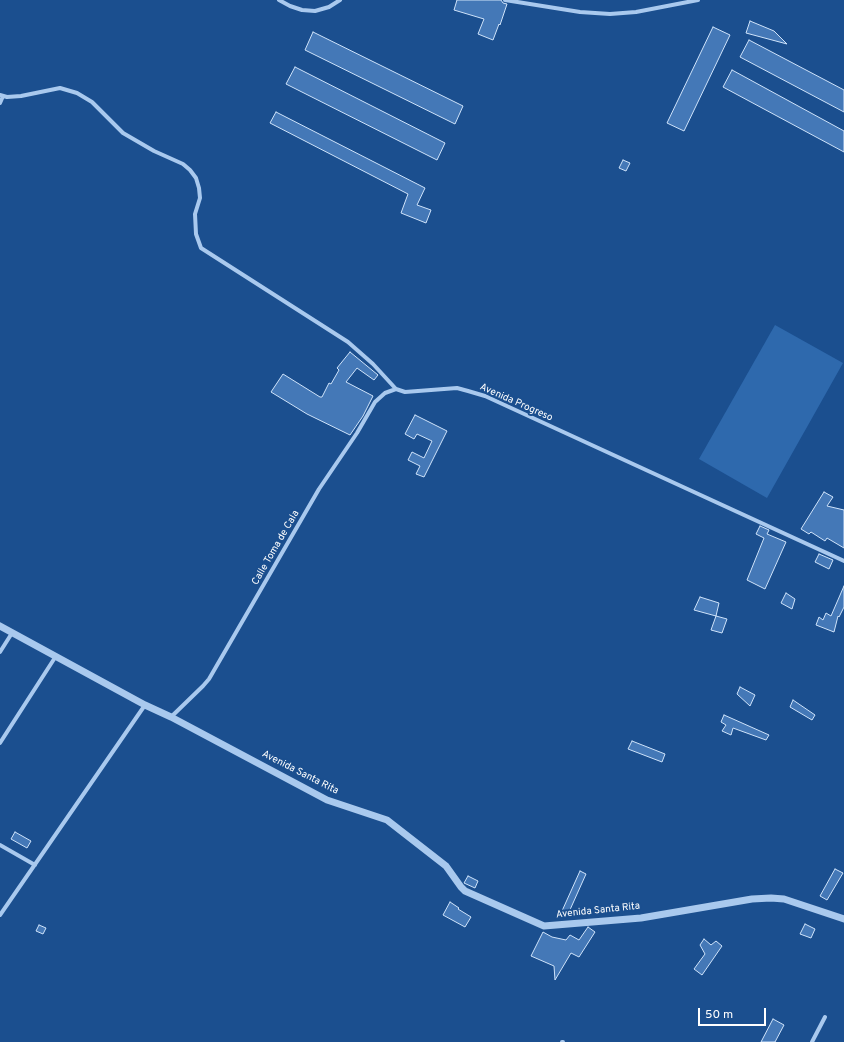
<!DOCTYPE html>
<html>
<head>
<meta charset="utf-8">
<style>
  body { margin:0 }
  #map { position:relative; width:844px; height:1042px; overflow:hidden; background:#1b4f8f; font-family:Overpass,sans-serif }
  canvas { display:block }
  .scale { position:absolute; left:698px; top:1008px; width:68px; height:18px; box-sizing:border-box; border:2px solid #fff; border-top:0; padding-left:5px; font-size:12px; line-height:14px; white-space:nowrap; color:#fff; -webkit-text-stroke:3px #1b4f8f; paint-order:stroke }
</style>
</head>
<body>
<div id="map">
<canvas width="844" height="1042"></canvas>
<div class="scale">50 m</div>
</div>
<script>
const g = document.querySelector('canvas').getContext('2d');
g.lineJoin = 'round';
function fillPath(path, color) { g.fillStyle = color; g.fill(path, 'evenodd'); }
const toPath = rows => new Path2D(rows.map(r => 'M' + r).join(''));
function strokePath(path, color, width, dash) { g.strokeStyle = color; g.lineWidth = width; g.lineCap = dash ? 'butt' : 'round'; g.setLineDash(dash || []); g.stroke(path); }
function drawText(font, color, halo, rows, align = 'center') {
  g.font = font + ' Overpass,sans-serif'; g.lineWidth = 4; g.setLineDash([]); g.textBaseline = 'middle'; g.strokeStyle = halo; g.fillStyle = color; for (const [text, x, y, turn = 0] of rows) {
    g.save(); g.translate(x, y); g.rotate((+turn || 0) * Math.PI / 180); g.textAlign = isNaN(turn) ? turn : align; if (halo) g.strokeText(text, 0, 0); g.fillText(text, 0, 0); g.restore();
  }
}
fillPath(toPath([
  [775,325,843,363,767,498,699,459]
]), '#2e69ad');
const building = toPath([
  [457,0,501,0,503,3,507,4,500,25,499,24,493,40,478,34,484,19,454,10,457,0],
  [750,21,774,31,787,44,746,33,750,21],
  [713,27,730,35,684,131,667,123,713,27],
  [313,32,463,106,455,124,305,50,313,32],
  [749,40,844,90,844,112,740,57,749,40],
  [295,67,445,143,437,160,286,84,295,67],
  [732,70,844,131,844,152,723,87,732,70],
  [276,112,425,188,417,205,431,210,426,223,401,213,408,194,270,123,276,112],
  [623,160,630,163,626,171,619,168,623,160],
  [350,352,378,375,374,380,357,368,346,382,373,396,363,416,350,435,307,414,271,392,283,374,320,397,322,397,329,383,331,384,339,370,337,368,350,352],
  [415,415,447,431,424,477,416,474,420,466,408,460,412,452,424,458,432,441,417,434,414,439,405,434,415,415],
  [824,492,833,497,827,506,844,510,844,548,827,538,825,541,811,532,809,534,801,529,824,492],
  [760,526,769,530,767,534,786,542,765,589,747,580,764,538,756,534,760,526],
  [819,554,833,560,829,569,815,562,819,554],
  [844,586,844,607,839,617,838,616,834,632,816,625,819,617,823,620,826,613,831,616,844,586],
  [786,593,795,599,792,609,781,603,786,593],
  [700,597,719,603,716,616,694,610,700,597],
  [716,616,727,619,722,633,711,630,716,616],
  [740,687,755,695,750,706,737,694,740,687],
  [793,700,815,715,812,720,790,707,793,700],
  [724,715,769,735,766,740,733,728,731,735,722,731,726,725,721,722,724,715],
  [632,741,665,754,662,762,628,749,632,741],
  [15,832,31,841,27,848,11,839,15,832],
  [835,869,843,873,827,900,820,896,835,869],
  [580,871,586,874,569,912,562,911,580,871],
  [468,876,478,881,475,888,464,883,468,876],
  [450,902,459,908,458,909,471,917,465,927,443,915,450,902],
  [805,924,815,929,811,938,800,934,805,924],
  [39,925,46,928,43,934,36,931,39,925],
  [588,927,595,932,579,957,571,953,555,980,554,966,531,956,543,932,552,937,566,940,570,935,579,940,588,927],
  [704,939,711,945,716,941,722,946,702,975,694,969,705,954,700,945,704,939],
  [773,1019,784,1025,775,1042,761,1042,773,1019]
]);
fillPath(building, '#4478b7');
strokePath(building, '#cfe3fa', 1);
strokePath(toPath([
  [279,0,290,6,302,10,315,11,329,7,340,0],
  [505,0,580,12,610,14,636,12,698,0],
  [0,95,7,97,21,96,60,88,77,93,92,102,123,133,154,151,183,164,190,170,196,178,199,188,200,198,195,214,196,234,201,248,348,342,373,364,396,389,405,392,457,388,468,391,485,396,844,561],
  [0,103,3,96],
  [0,652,12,633],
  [171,717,203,686,209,679,319,489,357,433,375,402,385,393,396,389],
  [0,743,56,656],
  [0,845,35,865],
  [0,915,145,705],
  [562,1042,563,1042],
  [812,1042,825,1017]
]), '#a9c9ee', 4);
strokePath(toPath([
  [0,626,145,705,171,717,327,800,387,820,446,866,461,887,465,891,544,926,641,918,752,899,771,898,784,899,844,919]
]), '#a9c9ee', 7);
drawText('10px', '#fff', '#1b4f8f', [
  ["Avenida Progreso",516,403,24],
  ["Calle Toma de Cala",276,548,-60],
  ["Avenida Santa Rita",300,773,27],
  ["Avenida Santa Rita",598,911,-6]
]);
</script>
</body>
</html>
